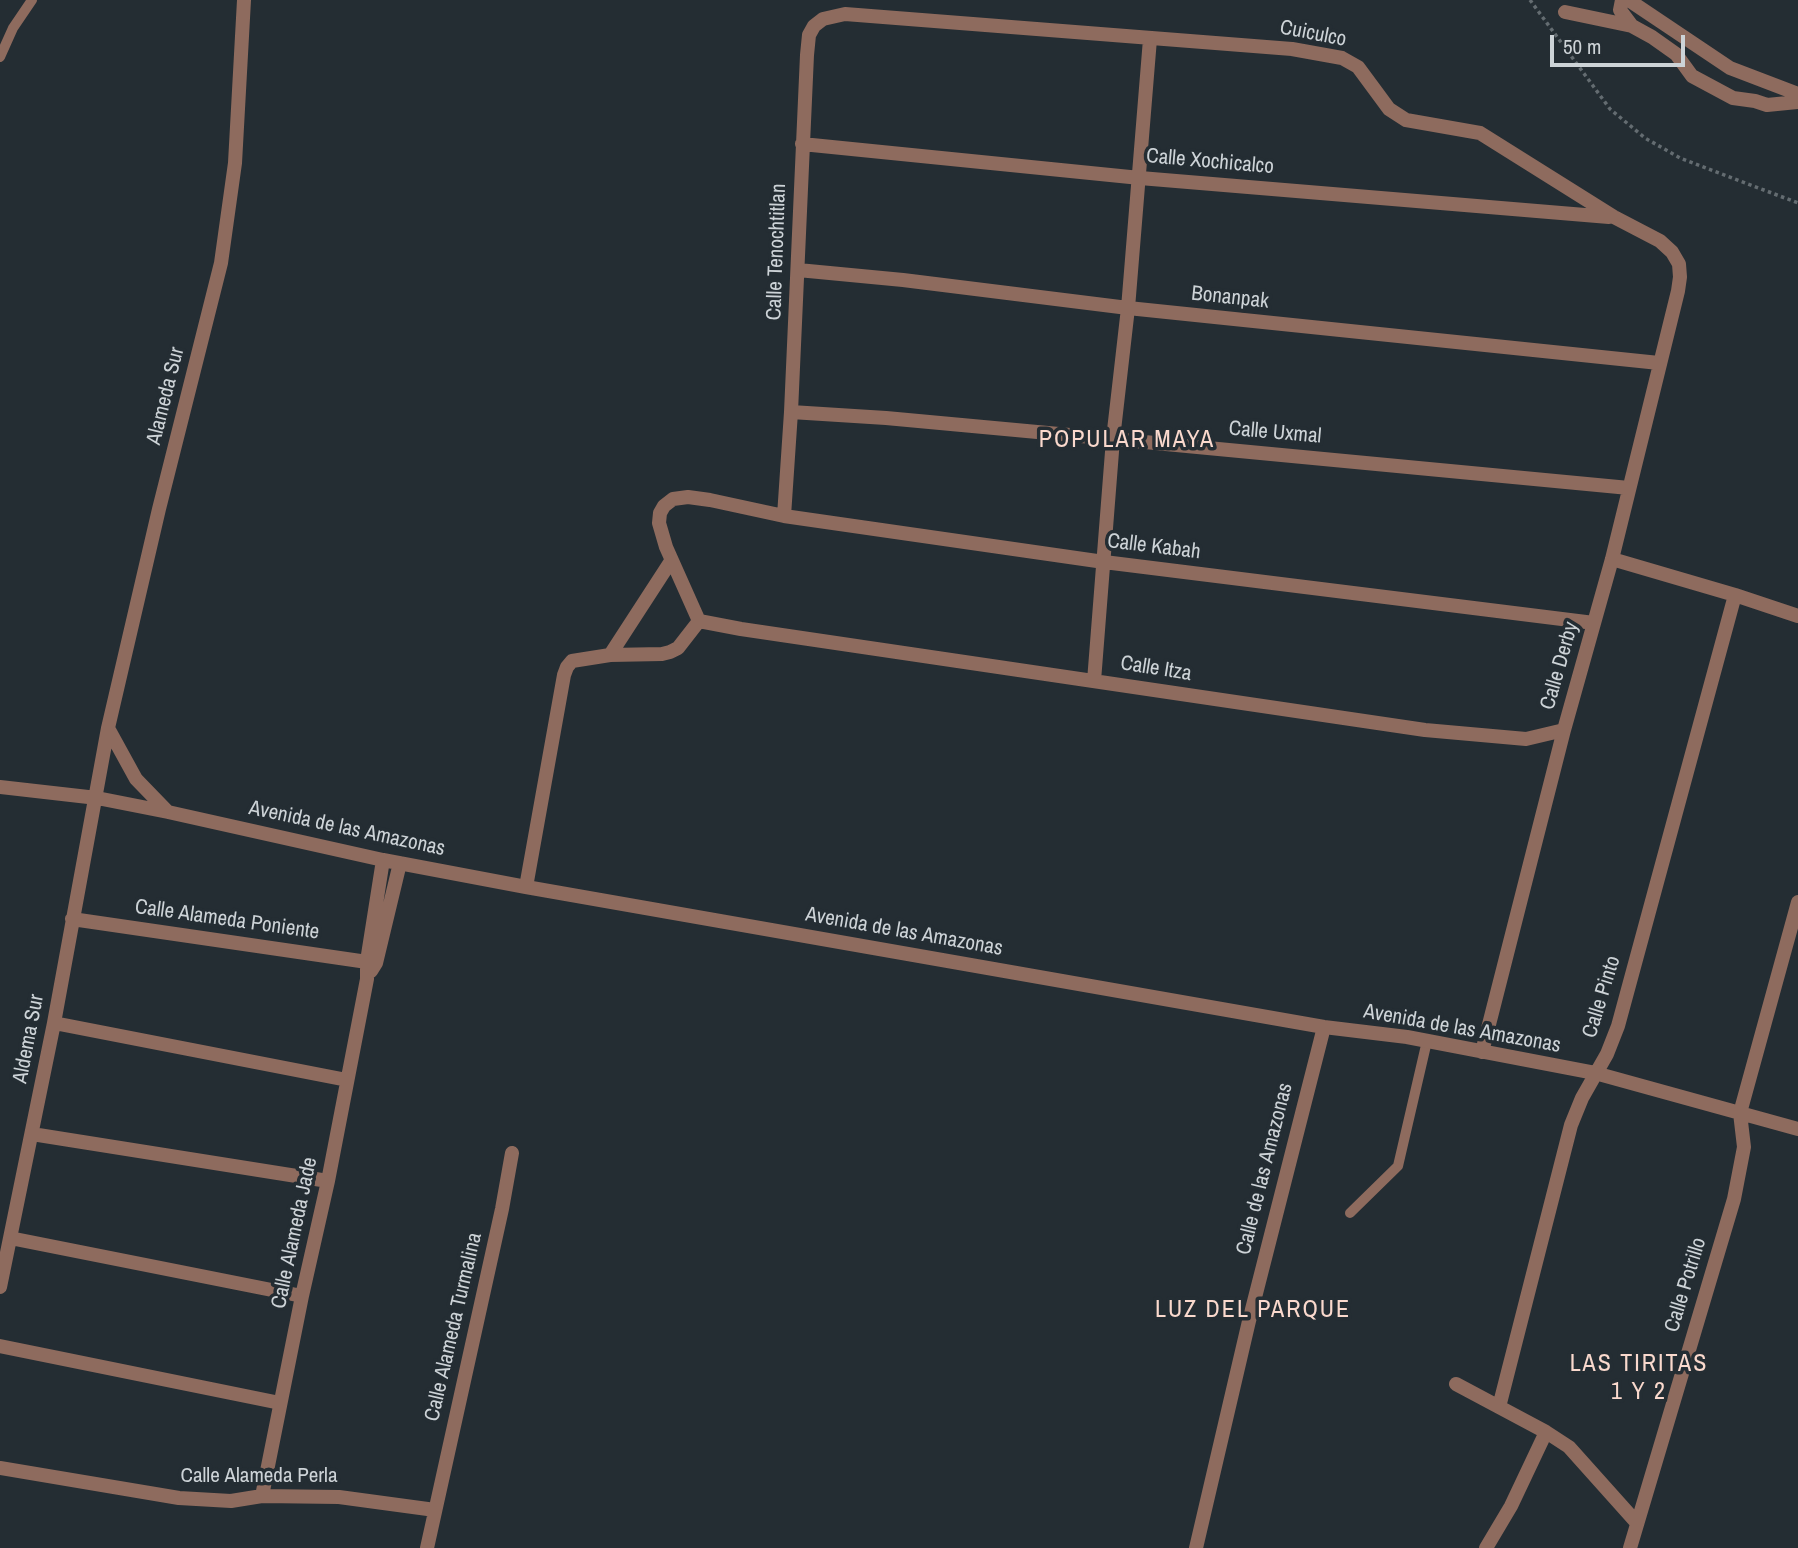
<!DOCTYPE html>
<html>
<head>
<meta charset="utf-8">
<style>
  body { margin:0 }
  #map { position:relative; width:1798px; height:1548px; overflow:hidden; background:#242d33; font-family:"Archivo Narrow",sans-serif }
  canvas { display:block }
  .scale { position:absolute; left:1550px; top:35px; width:135px; height:32px; box-sizing:border-box; border:4px solid #cdd3d7; border-top:0; padding-left:9px; font-size:21px; line-height:24px; white-space:nowrap; color:#cdd3d7; -webkit-text-stroke:5px #242d33; paint-order:stroke }
</style>
</head>
<body>
<div id="map">
<canvas width="1798" height="1548"></canvas>
<div class="scale">50 m</div>
</div>
<script>
const g = document.querySelector('canvas').getContext('2d');
g.lineJoin = 'round';
const toPath = rows => new Path2D(rows.map(r => 'M' + r).join(''));
function strokePath(path, color, width, dash) { g.strokeStyle = color; g.lineWidth = width; g.lineCap = dash ? 'butt' : 'round'; g.setLineDash(dash || []); g.stroke(path); }
function drawText(font, color, halo, rows, align = 'center') {
  g.font = font + ' "Archivo Narrow",sans-serif'; g.lineWidth = 7; g.setLineDash([]); g.textBaseline = 'middle'; g.strokeStyle = halo; g.fillStyle = color; for (const [text, x, y, turn = 0] of rows) {
    g.save(); g.translate(x, y); g.rotate((+turn || 0) * Math.PI / 180); g.textAlign = isNaN(turn) ? turn : align; if (halo) g.strokeText(text, 0, 0); g.fillText(text, 0, 0); g.restore();
  }
}
strokePath(toPath([
  [1530,0,1610,109,1645,138,1680,158,1798,203]
]), '#646c71', 3.5, [3.5, 3.5]);
strokePath(toPath([
  [0,57,13,28,32,0],
  [1350,1213,1398,1166,1427,1041]
]), '#8e6b5e', 10);
strokePath(toPath([
  [1622,0,1620,10,1632,26],
  [1631,0,1633,3,1730,68,1798,94],
  [1565,12,1632,26,1652,37,1676,54,1692,76,1733,98,1755,101,1767,105,1798,102],
  [802,144,1140,178,1609,217],
  [798,270,903,280,1128,308,1659,363],
  [791,412,886,418,1113,439,1629,488],
  [784,516,791,412,807,55,809,35,814,26,823,19,845,14,1292,49,1342,58,1358,67,1389,109,1406,120,1480,133,1614,217,1660,241,1672,252,1679,264,1680,277,1678,291,1612,559,1564,730,1482,1052],
  [1612,559,1735,595,1798,616],
  [610,655,671,561],
  [1094,681,1113,439,1128,308,1150,39],
  [108,728,136,779,167,811],
  [1564,730,1526,739,1425,730,741,629,699,621,666,547,659,523,660,513,664,506,673,499,688,497,710,500,784,516,1104,562,1594,623],
  [0,787,97,798,168,812,383,860,526,887,1324,1027,1407,1037,1595,1073,1798,1129],
  [526,887,564,675,567,667,572,661,610,655,662,654,670,652,678,648,699,621],
  [72,919,374,963],
  [371,971,376,963,400,863],
  [54,1023,347,1080],
  [32,1134,328,1181],
  [10,1238,302,1296],
  [0,1287,54,1023,108,728,159,509,221,263,235,163,244,0],
  [0,1346,280,1403],
  [1456,1384,1546,1432,1569,1447,1637,1523],
  [1499,1407,1571,1125,1582,1098,1607,1054,1618,1026,1735,595],
  [0,1468,179,1498,231,1501,262,1496,339,1497,435,1510],
  [262,1496,302,1296,328,1181,367,979,367,961,383,860],
  [427,1548,502,1209,512,1153],
  [1196,1548,1249,1321,1324,1027],
  [1486,1548,1511,1506,1546,1432],
  [1630,1548,1734,1199,1744,1147,1740,1113,1798,902]
]), '#8e6b5e', 14);
drawText('21px', '#cdd3d7', '#242d33', [
  ["Cuiculco",1313,34,11],
  ["Calle Xochicalco",1210,162,5],
  ["Calle Tenochtitlan",777,252,-88],
  ["Bonanpak",1230,298,6],
  ["Alameda Sur",166,396,-76],
  ["Calle Uxmal",1275,433,5],
  ["Calle Kabah",1154,547,7],
  ["Calle Derby",1560,666,-74],
  ["Calle Itza",1156,669,9],
  ["Avenida de las Amazonas",347,829,12],
  ["Calle Alameda Poniente",227,920,8],
  ["Avenida de las Amazonas",904,932,10],
  ["Calle Pinto",1602,997,-73],
  ["Avenida de las Amazonas",1462,1029,10],
  ["Aldema Sur",29,1039,-79],
  ["Calle de las Amazonas",1265,1169,-76],
  ["Calle Alameda Jade",295,1233,-78],
  ["Calle Potrillo",1686,1285,-73],
  ["Calle Alameda Turmalina",454,1327,-77],
  ["Calle Alameda Perla",259,1476]
]);
g.letterSpacing = '2px';
drawText('24px', '#fad9cd', '#242d33', [
  ["POPULAR MAYA",1127,441],
  ["LUZ DEL PARQUE",1253,1311],
  ["LAS TIRITAS",1639,1365],
  ["1 Y 2",1639,1393]
]);
g.letterSpacing = '0px';
</script>
</body>
</html>
